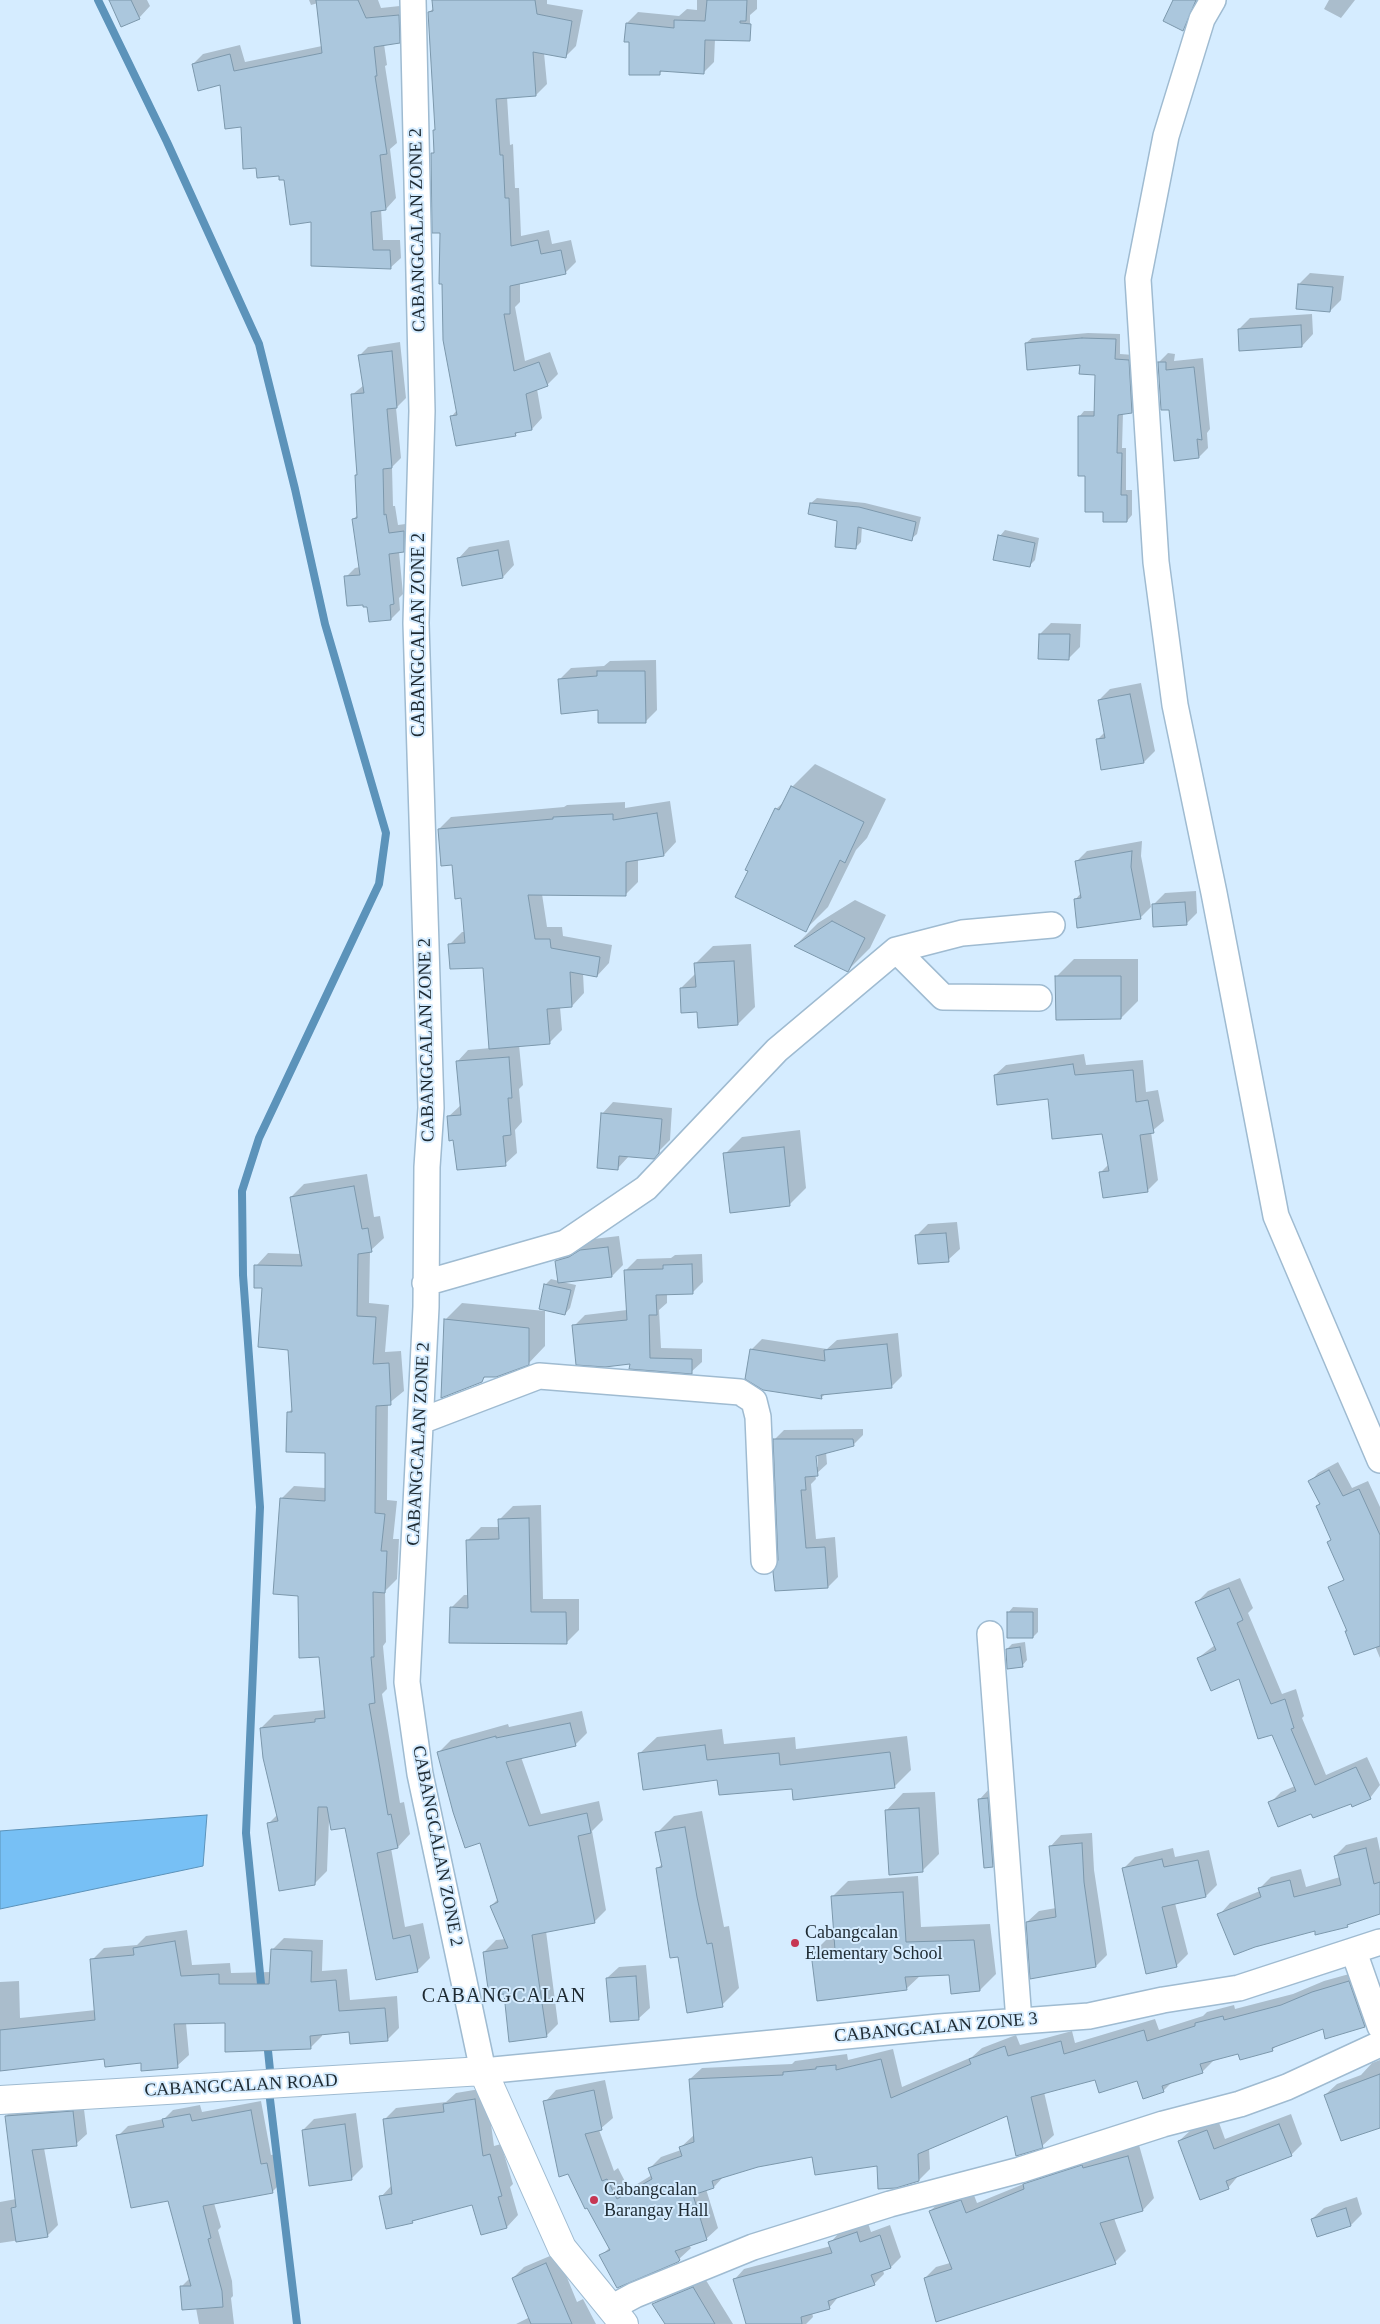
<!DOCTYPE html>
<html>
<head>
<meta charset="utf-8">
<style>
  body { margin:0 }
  canvas { display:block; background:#d5ecff }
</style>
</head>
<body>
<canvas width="1380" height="2324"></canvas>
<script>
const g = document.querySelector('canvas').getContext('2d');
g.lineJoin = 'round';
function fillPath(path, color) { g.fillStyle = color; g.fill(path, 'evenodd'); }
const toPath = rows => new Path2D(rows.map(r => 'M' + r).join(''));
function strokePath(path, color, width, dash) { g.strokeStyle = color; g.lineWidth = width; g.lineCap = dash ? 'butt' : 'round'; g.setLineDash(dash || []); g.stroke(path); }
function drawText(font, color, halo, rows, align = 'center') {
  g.font = font + ' "Times New Roman",serif'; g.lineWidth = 4; g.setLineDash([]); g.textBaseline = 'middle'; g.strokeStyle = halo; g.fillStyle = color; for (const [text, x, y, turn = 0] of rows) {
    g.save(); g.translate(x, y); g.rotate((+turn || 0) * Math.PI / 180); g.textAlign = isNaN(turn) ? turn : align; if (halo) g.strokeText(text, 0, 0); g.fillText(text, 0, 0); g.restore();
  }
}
const water = toPath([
  [207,1815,203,1866,0,1909,0,1831,207,1815]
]);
fillPath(water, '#77c0f5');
strokePath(water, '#5c93ba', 1);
fillPath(toPath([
  [111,0,147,0,150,6,139,18],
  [309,0,378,0,381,8,409,5,409,32,399,42,384,44,387,65,385,66,397,143,390,149,396,198,386,209,381,209,383,240,400,240,401,258,390,268,313,221,285,178,257,167,242,126,221,84,193,64,203,54,240,45,245,62,322,46,318,3,311,5],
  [433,0,547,0,547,4,583,10,576,46,566,56,544,53,547,84,536,95,507,97,510,145,513,144,515,188,519,188,521,236,549,230,552,244,571,240,576,262,565,273,520,282,520,302,515,307,525,361,550,352,558,374,547,385,537,389,542,418,532,429,519,431,515,435,452,416,457,410,432,154,435,151,437,129,429,12,434,8],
  [697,0,757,0,757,9,750,15,750,28,715,39,714,62,703,73,663,70,659,74,630,41,627,23,638,12,679,16,687,9,697,10],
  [1175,0,1200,0,1194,18,1183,29],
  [1329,0,1355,0,1341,18,1324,9],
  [1310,273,1344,276,1341,300,1330,311,1299,284],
  [1312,314,1313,334,1302,346,1239,329,1250,318],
  [1088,333,1120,334,1120,354,1134,355,1137,407,1132,412,1123,413,1122,448,1126,448,1126,490,1132,490,1132,515,1127,521,1104,511,1086,475,1079,417,1084,411,1095,411,1096,374,1081,364,1026,343,1032,338],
  [400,342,406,398,396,408,401,458,392,467,393,506,395,506,398,525,413,523,412,542,403,551,399,552,403,594,399,598,400,610,391,619,368,606,346,577,355,568,360,567,353,519,358,515,356,476,358,473,353,394,364,385,359,356,368,347],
  [1168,353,1175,354,1174,361,1203,358,1210,429,1207,433,1208,448,1199,457,1170,408,1159,362],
  [817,498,865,503,921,517,917,534,911,539,862,526,861,542,855,548,839,520,811,503],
  [1005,530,1039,538,1035,560,1029,566,1000,536],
  [509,540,514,565,503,577,463,584,458,559,469,547],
  [1051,623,1081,624,1080,647,1069,658,1040,634],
  [656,660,657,710,645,722,599,709,559,680,571,668,604,666,610,661],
  [1141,683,1155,751,1144,762,1102,769,1097,740,1105,732,1099,700,1110,689],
  [815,764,886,799,867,838,856,850,828,907,805,930,776,809,786,800,792,787],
  [670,801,676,842,664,855,638,859,638,882,625,895,542,894,547,927,562,927,563,936,612,945,609,963,597,976,583,973,584,993,572,1006,560,1007,562,1030,549,1043,519,1045,523,1085,519,1089,522,1122,515,1130,517,1153,505,1164,455,1139,448,1117,461,1105,457,1062,468,1050,491,1048,484,966,450,944,462,932,465,932,462,897,453,864,439,829,451,817,564,807,567,805,625,802,625,808],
  [1142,841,1141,856,1151,907,1140,918,1075,900,1081,893,1076,862,1087,851],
  [1196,891,1197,913,1186,924,1153,905,1165,893],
  [855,900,886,915,870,948,848,970,796,945,818,923],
  [751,944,755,1007,738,1024,698,1011,681,988,696,973,696,963,713,946],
  [1074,959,1138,959,1138,1001,1121,1018,1056,977],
  [1084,1054,1086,1065,1143,1060,1146,1092,1158,1090,1164,1121,1151,1132,1158,1180,1147,1191,1101,1172,1109,1164,1103,1132,1049,1098,995,1075,1006,1065],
  [613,1102,672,1108,670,1140,653,1157,629,1156,618,1168,602,1114],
  [800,1130,806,1188,789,1205,725,1154,742,1137],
  [367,1174,374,1217,380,1216,384,1238,370,1251,369,1303,389,1305,385,1352,401,1351,404,1391,388,1404,387,1500,397,1501,393,1539,399,1539,397,1579,385,1591,386,1642,383,1646,387,1689,382,1694,400,1803,404,1802,410,1834,398,1847,391,1848,405,1927,423,1923,430,1958,417,1971,377,1979,346,1827,329,1820,327,1871,314,1884,268,1824,278,1814,261,1728,274,1715,325,1710,320,1656,299,1594,281,1499,294,1486,326,1488,326,1452,288,1413,293,1408,289,1349,256,1266,268,1253,301,1254,291,1197,304,1184],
  [957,1222,960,1249,948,1260,916,1236,928,1224],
  [619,1236,623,1265,612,1276,562,1282,576,1285,570,1308,565,1314,545,1285,551,1279,559,1281,557,1261,568,1250,593,1239],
  [702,1254,703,1282,692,1293,667,1294,667,1303,659,1310,661,1348,702,1349,702,1362,691,1372,631,1363,574,1326,585,1315,627,1310,626,1270,637,1259,671,1258,675,1255],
  [462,1303,545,1311,545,1346,528,1364,486,1376,481,1381,445,1320],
  [898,1333,902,1376,891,1387,826,1393,821,1398,751,1350,762,1339,827,1349,837,1340],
  [863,1429,863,1435,853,1445,826,1452,827,1464,815,1475,816,1479,811,1484,816,1539,835,1537,838,1577,828,1587,780,1561,775,1439,784,1430],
  [817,1449,818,1467,816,1467,814,1450],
  [1338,1462,1352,1488,1368,1481,1380,1507,1380,1568,1329,1542,1332,1539,1318,1506,1320,1503,1310,1482,1318,1473],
  [541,1505,543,1599,579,1599,579,1630,566,1643,451,1608,464,1595,469,1595,468,1540,481,1527,500,1527,499,1520,513,1506],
  [1240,1578,1253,1608,1248,1613,1282,1694,1296,1689,1304,1716,1302,1718,1326,1775,1367,1757,1380,1785,1370,1798,1312,1812,1270,1803,1281,1792,1295,1786,1273,1733,1240,1677,1198,1658,1215,1645,1197,1602,1208,1591],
  [1380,1600,1380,1658,1375,1646],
  [1013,1607,1038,1608,1038,1632,1033,1637,1008,1613],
  [1025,1642,1027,1660,1022,1666,1007,1649,1012,1644],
  [582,1711,587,1733,575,1745,521,1757,541,1814,599,1801,603,1820,592,1831,606,1910,594,1922,546,1931,558,2024,546,2036,505,1993,484,1952,496,1940,506,1939,491,1906,498,1899,481,1841,438,1753,451,1740,508,1724,509,1727],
  [722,1729,724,1744,795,1737,796,1749,907,1736,911,1770,894,1787,793,1787,718,1779,639,1754,657,1737],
  [990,1788,1004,1855,992,1866,979,1800],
  [935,1792,939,1854,922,1871,886,1811,903,1793],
  [702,1811,724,1927,729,1926,739,1988,722,2005,679,1956,657,1869,663,1863,657,1833,674,1816],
  [1092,1833,1094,1870,1107,1955,1096,1966,1027,1922,1039,1911,1056,1908,1050,1847,1061,1835],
  [1377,1837,1380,1851,1380,1913,1347,1925,1315,1930,1219,1915,1230,1903,1260,1891,1260,1888,1271,1877,1301,1869,1306,1887,1340,1877,1335,1856,1346,1845],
  [1173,1848,1175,1857,1209,1850,1217,1885,1206,1896,1175,1903,1188,1954,1176,1966,1124,1868,1135,1857],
  [918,1876,921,1927,990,1924,996,1974,980,1990,950,1974,921,1975,906,1989,812,1954,828,1938,835,1937,832,1897,848,1881],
  [187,1930,192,1965,230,1963,231,1973,271,1972,272,1950,284,1938,323,1940,322,1971,347,1969,350,2000,397,1996,399,2028,387,2040,350,2030,322,2033,322,2036,310,2048,226,2022,186,2023,189,2055,177,2066,105,2058,0,2070,0,1982,19,1981,20,2018,96,2010,92,1960,104,1948,137,1945,146,1936],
  [646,1965,650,2008,638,2019,607,1978,619,1967],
  [1360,1971,1376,2015,1365,2026,1323,2028,1277,2045,1272,2050,1239,2052,1214,2060,1202,2072,1173,2081,1163,2091,1138,2079,1095,2078,1044,2092,1054,2135,1042,2146,1007,2115,929,2148,930,2169,919,2180,878,2164,813,2155,758,2165,724,2176,714,2187,706,2189,718,2228,706,2239,689,2245,691,2248,679,2259,601,2256,610,2247,545,2102,556,2090,605,2080,613,2118,599,2130,614,2171,618,2168,629,2189,652,2175,650,2168,661,2157,681,2150,681,2147,694,2135,690,2079,702,2068,792,2064,795,2061,847,2054,848,2060,893,2049,902,2087,972,2057,982,2048,1016,2035,1020,2045,1072,2031,1075,2043,1155,2019,1159,2030,1203,2016,1207,2012,1234,2005,1235,2009,1293,1994,1324,1981],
  [1380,2060,1380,2127,1325,2095,1337,2084,1361,2075,1372,2063],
  [486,2088,494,2146,501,2144,513,2184,510,2187,518,2215,507,2227,482,2234,473,2203,416,2218,412,2222,381,2197,392,2185,384,2120,396,2108,446,2102,456,2093],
  [83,2101,87,2134,76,2144,44,2148,58,2225,47,2236,0,2243,0,2202,16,2199,6,2116,17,2105],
  [261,2101,271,2155,277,2154,282,2182,272,2192,214,2203,221,2227,218,2230,232,2281,233,2296,231,2298,234,2324,199,2324,196,2308,181,2287,190,2278,168,2200,118,2136,128,2126,164,2119,173,2110,200,2105,202,2112],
  [356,2113,363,2167,352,2178,303,2130,314,2119],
  [1291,2114,1302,2144,1291,2155,1239,2175,1228,2188,1179,2141,1191,2130,1218,2120,1225,2139],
  [1139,2145,1154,2198,1143,2210,1114,2218,1126,2251,1115,2262,925,2278,936,2267,950,2263,930,2211,942,2200,972,2190,977,2203,1026,2183,1036,2173],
  [1357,2197,1362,2214,1351,2225,1312,2219,1324,2208],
  [868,2223,871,2232,890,2225,901,2257,891,2267,883,2270,884,2274,874,2284,839,2296,829,2308,812,2312,813,2317,806,2324,747,2324,734,2280,744,2269,831,2246,830,2243,840,2232],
  [557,2253,577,2302,583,2299,596,2324,516,2324,530,2317,513,2278,524,2267],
  [704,2277,733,2324,666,2324,654,2304,665,2293]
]), '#0003');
strokePath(toPath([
  [98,0,167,142,259,344,295,489,325,624,386,833,379,884,259,1138,242,1191,243,1275,260,1507,246,1833,262,1994],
  [267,2041,270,2070],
  [269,2091,297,2324]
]), '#5c93ba', 8);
const building = toPath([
  [109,0,131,0,140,19,121,27,109,0],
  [316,0,358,0,366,18,399,15,400,43,374,47,377,76,375,76,387,154,380,155,386,210,371,212,373,250,390,250,391,269,311,266,311,222,290,225,284,180,279,180,279,176,257,178,256,168,243,169,241,127,225,129,220,85,198,91,192,64,230,54,234,71,322,53,316,0],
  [432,0,535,0,537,14,572,21,566,58,533,52,536,96,496,99,500,155,503,155,505,198,509,198,511,246,538,240,541,254,561,250,566,274,510,286,510,314,504,314,514,371,539,362,548,386,526,394,532,430,515,433,516,436,456,446,450,416,457,415,443,340,442,284,439,284,440,233,432,233,431,153,434,153,433,130,435,130,428,12,433,11,432,0],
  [707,0,747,0,746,21,740,21,740,23,751,24,750,41,705,40,704,74,660,71,660,75,629,75,629,42,624,42,626,23,674,28,674,20,705,21,707,0],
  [1173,0,1196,0,1183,31,1163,21,1173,0],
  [1298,284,1333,287,1330,312,1296,309,1298,284],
  [1301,325,1302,347,1239,351,1238,329,1301,325],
  [1082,338,1116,339,1115,359,1129,360,1132,413,1118,415,1117,453,1122,453,1121,495,1127,495,1127,522,1103,522,1103,512,1085,512,1085,476,1078,476,1078,416,1094,416,1095,375,1079,374,1080,365,1027,370,1025,343,1082,338],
  [392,351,397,408,387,409,392,468,383,469,384,515,386,514,389,533,404,531,404,552,389,554,394,604,390,605,391,620,369,622,367,607,363,607,363,605,347,606,344,576,360,575,352,519,357,518,355,475,357,475,351,394,364,393,358,355,392,351],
  [1158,362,1166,362,1166,370,1194,367,1202,440,1197,439,1199,458,1174,461,1169,410,1161,410,1158,362],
  [810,503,859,507,916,522,912,541,858,527,856,549,835,547,837,521,808,514,810,503],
  [998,535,1035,543,1030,567,993,560,998,535],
  [498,550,503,578,462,586,457,558,498,550],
  [1039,634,1070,634,1069,660,1038,659,1039,634],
  [597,671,645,671,646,723,598,723,598,710,561,714,558,679,597,676,597,671],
  [1130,694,1144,763,1101,770,1096,739,1105,738,1098,700,1130,694],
  [791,786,864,822,845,863,840,860,806,932,735,897,748,871,745,870,775,808,779,810,791,786],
  [657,813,664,856,626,862,626,896,528,895,535,939,550,939,551,948,600,957,597,977,570,972,572,1007,547,1009,550,1044,489,1049,483,968,450,969,448,944,465,943,461,898,455,899,452,865,441,866,438,829,553,819,553,817,613,814,613,820,657,813],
  [1132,851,1131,867,1141,919,1077,928,1074,899,1081,898,1075,861,1132,851],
  [1185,902,1187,925,1153,927,1152,904,1185,902],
  [832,921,865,938,848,972,794,946,832,921],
  [734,961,738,1025,698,1028,697,1012,681,1013,680,988,696,987,694,963,734,961],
  [1055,976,1121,976,1121,1019,1056,1020,1055,976],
  [509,1057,512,1098,508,1098,511,1135,503,1136,506,1166,457,1170,453,1140,449,1141,447,1116,461,1115,456,1061,509,1057],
  [1073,1064,1075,1075,1133,1070,1136,1102,1148,1100,1154,1133,1140,1135,1148,1192,1103,1198,1099,1172,1109,1171,1102,1134,1052,1139,1048,1099,997,1105,994,1075,1073,1064],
  [601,1113,662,1119,659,1153,654,1159,619,1156,618,1170,597,1168,601,1113],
  [784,1147,790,1206,730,1213,723,1153,784,1147],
  [354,1186,362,1229,368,1228,372,1252,358,1254,357,1316,376,1317,373,1364,389,1363,391,1405,376,1406,375,1513,385,1514,381,1551,387,1551,385,1593,373,1592,374,1657,371,1657,375,1703,369,1704,388,1815,391,1814,398,1848,377,1853,393,1939,410,1935,418,1972,376,1980,345,1828,331,1830,327,1807,318,1807,315,1885,279,1891,267,1823,278,1821,263,1758,260,1728,315,1722,315,1719,325,1718,319,1657,299,1658,298,1596,273,1594,280,1498,325,1501,325,1453,286,1452,287,1412,292,1412,288,1350,258,1347,262,1288,254,1288,254,1265,302,1266,290,1197,354,1186],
  [946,1233,949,1262,918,1264,915,1235,946,1233],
  [608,1247,612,1277,558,1283,555,1261,569,1257,580,1250,608,1247],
  [692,1264,693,1294,656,1295,657,1315,649,1315,650,1358,692,1359,692,1374,629,1369,630,1364,605,1367,576,1365,572,1325,627,1320,624,1270,663,1269,663,1265,692,1264],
  [544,1284,571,1290,565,1315,539,1309,544,1284],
  [444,1319,529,1328,529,1365,496,1377,484,1377,482,1382,441,1398,444,1319],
  [887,1344,892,1388,821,1395,822,1399,763,1390,745,1379,750,1349,825,1361,824,1350,887,1344],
  [773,1439,853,1439,854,1446,816,1456,818,1476,805,1477,806,1490,801,1490,806,1548,825,1547,828,1588,775,1591,773,1572,778,1560,773,1439],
  [1329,1470,1343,1496,1359,1489,1380,1535,1380,1646,1354,1655,1345,1631,1347,1631,1328,1587,1344,1580,1327,1542,1331,1540,1316,1506,1320,1504,1308,1481,1329,1470],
  [529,1518,531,1612,566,1612,567,1644,449,1643,450,1607,468,1608,466,1540,499,1539,498,1519,529,1518],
  [1229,1588,1243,1620,1237,1623,1271,1704,1285,1699,1294,1728,1291,1729,1315,1785,1356,1767,1371,1799,1352,1807,1351,1804,1313,1818,1311,1814,1278,1827,1268,1802,1296,1791,1272,1735,1258,1739,1239,1679,1211,1691,1197,1658,1216,1650,1195,1602,1229,1588],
  [1007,1612,1033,1612,1033,1638,1007,1638,1007,1612],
  [1020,1647,1023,1667,1007,1669,1006,1649,1020,1647],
  [570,1723,576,1746,506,1762,529,1826,587,1813,591,1833,578,1836,595,1923,532,1935,547,2037,509,2042,504,1994,489,1996,483,1952,508,1948,490,1906,498,1902,480,1843,465,1848,453,1812,437,1752,496,1736,496,1738,570,1723],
  [705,1745,707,1760,779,1753,780,1765,890,1752,895,1788,793,1800,792,1789,719,1795,717,1780,643,1790,638,1753,705,1745],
  [988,1798,993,1867,984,1868,978,1799,988,1798],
  [919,1808,923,1872,889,1875,885,1810,919,1808],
  [685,1827,697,1897,707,1944,712,1943,723,2007,687,2013,678,1957,670,1958,656,1868,662,1867,655,1832,685,1827],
  [1082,1843,1084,1882,1096,1967,1030,1979,1026,1922,1056,1917,1049,1846,1082,1843],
  [1366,1848,1374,1884,1380,1882,1380,1914,1347,1925,1348,1927,1315,1935,1315,1931,1255,1947,1234,1955,1217,1914,1261,1897,1258,1888,1290,1880,1294,1897,1341,1885,1334,1856,1366,1848],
  [1162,1859,1164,1867,1198,1860,1206,1897,1162,1907,1177,1967,1146,1974,1122,1868,1162,1859],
  [903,1892,906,1942,974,1940,980,1991,951,1994,949,1975,905,1977,907,1990,817,2001,811,1953,835,1950,831,1896,903,1892],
  [175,1941,181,1976,219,1974,219,1984,269,1984,271,1949,312,1951,311,1982,336,1980,339,2011,385,2008,388,2041,350,2044,349,2032,310,2036,311,2049,225,2052,225,2023,174,2024,178,2068,141,2071,141,2063,105,2067,104,2059,0,2071,0,2030,95,2020,90,1959,134,1955,133,1948,175,1941],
  [636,1976,639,2020,610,2022,606,1978,636,1976],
  [1349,1981,1365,2027,1325,2039,1323,2029,1272,2048,1273,2051,1240,2060,1238,2054,1200,2064,1203,2073,1162,2086,1164,2092,1143,2099,1137,2081,1099,2093,1095,2080,1031,2097,1043,2148,1016,2156,1007,2116,918,2154,919,2181,896,2188,878,2189,877,2166,815,2175,812,2157,758,2167,712,2181,714,2188,693,2195,707,2240,675,2251,680,2260,678,2262,617,2288,599,2255,610,2250,587,2208,585,2209,568,2174,559,2177,543,2101,594,2090,602,2130,585,2134,602,2181,607,2179,617,2199,652,2179,648,2168,682,2156,679,2147,694,2142,689,2079,783,2075,783,2072,816,2069,816,2067,836,2065,836,2070,881,2059,891,2098,971,2064,969,2059,1005,2046,1008,2056,1061,2041,1064,2054,1144,2030,1147,2041,1195,2026,1195,2023,1223,2016,1224,2020,1281,2005,1312,1992,1349,1981],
  [1380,2074,1380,2128,1341,2141,1324,2095,1380,2074],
  [475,2099,483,2156,490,2154,502,2196,498,2197,507,2228,481,2235,472,2205,412,2221,413,2223,386,2229,379,2196,392,2194,383,2119,444,2112,443,2104,475,2099],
  [251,2110,261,2164,267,2163,273,2193,203,2206,211,2238,208,2239,222,2291,223,2307,182,2310,180,2286,191,2286,168,2201,131,2208,116,2135,164,2127,162,2119,190,2114,192,2121,251,2110],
  [73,2111,77,2146,32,2150,48,2237,16,2242,11,2208,16,2207,5,2116,73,2111],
  [345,2124,352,2180,309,2186,302,2130,345,2124],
  [1279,2124,1292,2156,1226,2181,1229,2189,1200,2200,1178,2141,1207,2130,1214,2149,1279,2124],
  [1128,2156,1143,2211,1100,2223,1116,2264,936,2322,924,2278,952,2269,929,2211,961,2200,966,2213,1024,2189,1023,2184,1082,2165,1083,2168,1128,2156],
  [1346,2208,1351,2226,1317,2237,1311,2219,1346,2208],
  [857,2232,860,2242,880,2235,891,2268,871,2275,875,2285,828,2301,830,2309,801,2317,802,2324,746,2324,733,2279,832,2253,828,2242,857,2232],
  [546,2263,572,2324,531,2324,512,2278,546,2263],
  [693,2287,715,2324,665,2324,652,2304,693,2287]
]);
fillPath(building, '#abc7dd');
strokePath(building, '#7c98ac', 1);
const minor = toPath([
  [413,0,422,411,416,623,431,1108,427,1167,426,1307,407,1682,420,1774,483,2071,939,2027,1089,2016,1163,2000,1239,1988,1380,1942],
  [1213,0,1202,19,1166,136,1138,279,1156,562,1175,705,1214,893,1276,1216,1380,1460],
  [896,950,962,933,1052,925],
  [425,1283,565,1243,646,1188,777,1050,896,950,943,997,1039,998],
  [421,1421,539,1376,740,1392,754,1401,758,1417,764,1561],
  [990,1634,1019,2021],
  [1354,1952,1380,2026],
  [611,2308,635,2295,753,2247,890,2204,1020,2170,1163,2124,1240,2104,1287,2087,1380,2044]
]);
const tertiary = toPath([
  [0,2100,483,2071,562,2248,624,2324]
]);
strokePath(minor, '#9fbbd1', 28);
strokePath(tertiary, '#9fbbd1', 30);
strokePath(minor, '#fff', 25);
strokePath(tertiary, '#fff', 28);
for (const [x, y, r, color] of [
  [795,1943,5,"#c63653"],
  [594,2200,5,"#c63653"]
]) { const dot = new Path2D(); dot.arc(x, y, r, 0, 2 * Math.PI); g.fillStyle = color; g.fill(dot); strokePath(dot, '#d5ecff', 2); }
drawText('18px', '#1d2931', '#d5ecff', [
  ["CABANGCALAN ZONE 2",418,230,-91],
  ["CABANGCALAN ZONE 2",419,635,-90],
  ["CABANGCALAN ZONE 2",427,1040,-91],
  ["CABANGCALAN ZONE 2",419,1444,-87],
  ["CABANGCALAN ZONE 2",437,1846,79],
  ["CABANGCALAN ZONE 3",936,2028,-5],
  ["CABANGCALAN ROAD",241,2086,-3]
]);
drawText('18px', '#1d2931', '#d5ecff', [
  ["Cabangcalan",805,1933],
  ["Elementary School",805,1954],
  ["Cabangcalan",604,2190],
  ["Barangay Hall",604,2211]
], 'left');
g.letterSpacing = '1px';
drawText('20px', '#1d2931', '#d5ecff', [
  ["CABANGCALAN",504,1997]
]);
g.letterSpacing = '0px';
</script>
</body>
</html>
